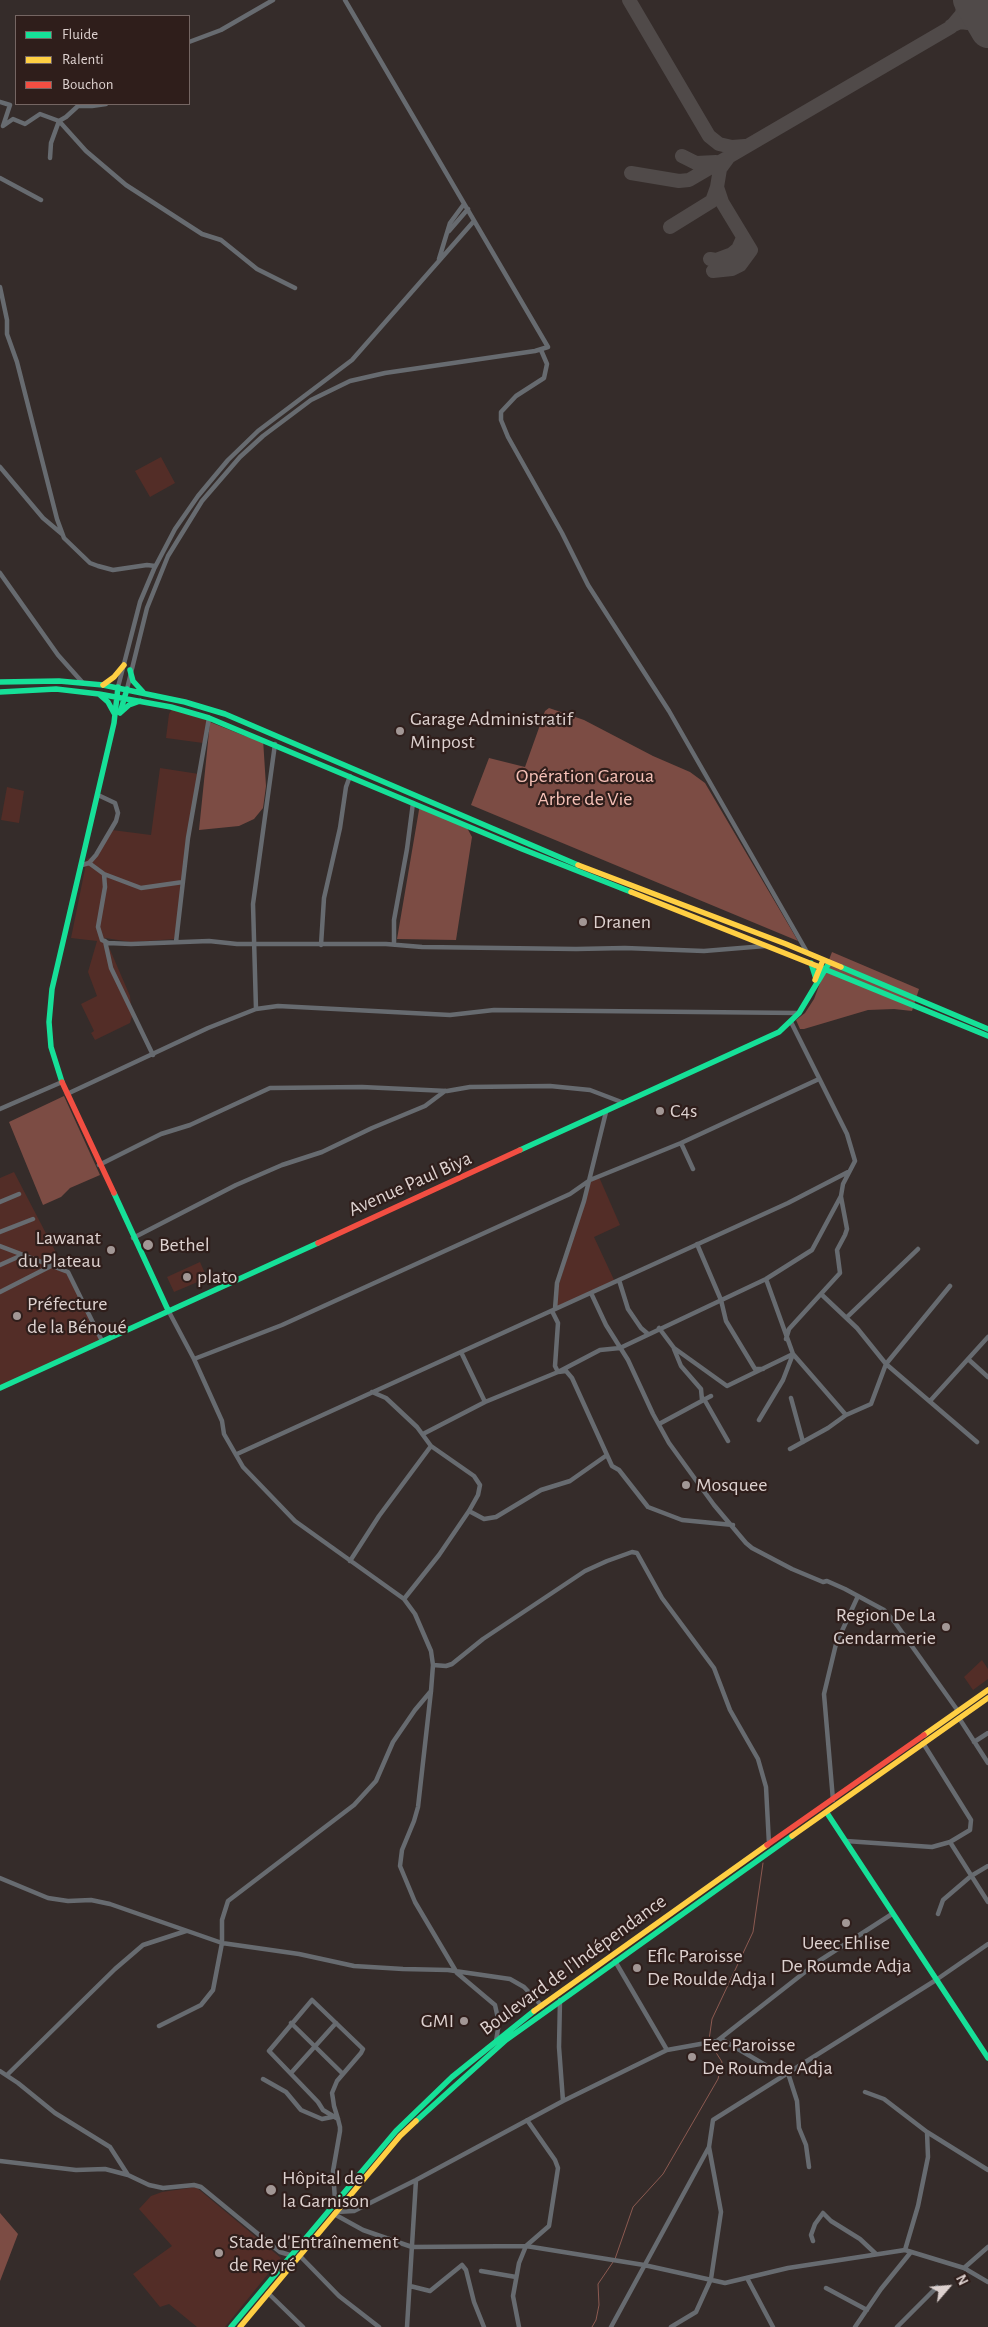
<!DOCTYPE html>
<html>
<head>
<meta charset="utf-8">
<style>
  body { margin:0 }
  #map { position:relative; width:988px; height:2327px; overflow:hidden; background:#352c2a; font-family:"Alegreya Sans",sans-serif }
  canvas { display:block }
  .legend { position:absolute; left:15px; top:15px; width:175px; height:90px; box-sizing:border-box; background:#2f1e1b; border:1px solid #756663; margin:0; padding:6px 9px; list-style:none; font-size:15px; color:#ddd1cf }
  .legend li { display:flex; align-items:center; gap:10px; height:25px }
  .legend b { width:25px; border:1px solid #756663 }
  .north { position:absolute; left:923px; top:2262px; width:50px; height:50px; -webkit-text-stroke:4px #2f1e1b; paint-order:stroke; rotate:63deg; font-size:14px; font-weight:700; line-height:20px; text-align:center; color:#ddd1cf }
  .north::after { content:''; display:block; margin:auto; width:18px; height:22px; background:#ddd1cf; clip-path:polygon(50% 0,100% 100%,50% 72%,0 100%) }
</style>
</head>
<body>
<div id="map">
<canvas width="988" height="2327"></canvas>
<ul class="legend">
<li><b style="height:6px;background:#16e098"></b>Fluide</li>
<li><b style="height:6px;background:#ffcf43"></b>Ralenti</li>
<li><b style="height:6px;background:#f24e42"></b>Bouchon</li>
</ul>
<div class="north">N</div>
</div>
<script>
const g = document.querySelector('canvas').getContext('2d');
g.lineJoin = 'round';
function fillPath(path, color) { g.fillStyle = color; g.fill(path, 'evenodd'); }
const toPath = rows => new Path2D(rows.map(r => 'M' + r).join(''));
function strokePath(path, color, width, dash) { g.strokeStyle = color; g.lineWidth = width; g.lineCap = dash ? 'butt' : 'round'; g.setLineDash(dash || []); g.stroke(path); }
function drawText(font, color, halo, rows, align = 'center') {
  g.font = font + ' "Alegreya Sans",sans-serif'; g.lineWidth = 4.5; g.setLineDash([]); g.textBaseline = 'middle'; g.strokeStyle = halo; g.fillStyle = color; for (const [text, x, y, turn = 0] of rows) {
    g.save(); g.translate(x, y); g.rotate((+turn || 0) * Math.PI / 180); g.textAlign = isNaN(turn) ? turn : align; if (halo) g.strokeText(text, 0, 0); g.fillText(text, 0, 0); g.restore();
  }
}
fillPath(toPath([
  [161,457,175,483,150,497,135,471],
  [172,709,207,720,203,743,166,738,169,714],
  [160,768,199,774,176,939,131,942,105,938,130,996,132,1016,130,1023,95,1040,91,1033,94,1031,81,1004,97,996,88,972,97,941,71,938,87,859,94,856,112,830,151,835],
  [7,787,24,791,19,823,1,820],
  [14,1172,102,1341,0,1388,0,1178],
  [599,1177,620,1225,594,1237,615,1282,555,1309,555,1298,590,1180],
  [200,1262,207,1278,174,1292,167,1277],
  [982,1660,988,1669,988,1679,973,1690,964,1677],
  [196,2187,281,2258,225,2327,197,2327,169,2304,160,2307,133,2274,172,2246,139,2209,151,2196,162,2192]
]), '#532d27');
fillPath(toPath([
  [549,708,584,720,653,756,690,772,705,783,798,941,471,805,489,758,525,767,545,711],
  [210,722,245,736,263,739,266,786,263,808,254,819,239,826,199,830],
  [420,804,466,826,472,837,456,940,397,939],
  [832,952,919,989,912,1011,894,1009,868,1010,804,1029,800,1029,796,1020,805,1013,814,999],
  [64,1096,100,1175,70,1188,61,1197,43,1205,9,1122],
  [0,2213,18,2234,0,2281]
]), '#7c4c44');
strokePath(toPath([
  [709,2040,712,2019,753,1932,763,1863],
  [615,2259,633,2207,663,2174,718,2079,722,2062,710,2043],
  [592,2327,596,2320,599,2305,598,2284,613,2262]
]), '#8c5a51', 1);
strokePath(toPath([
  [629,0,709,136,719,144,732,147,745,146],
  [976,11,988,3],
  [951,26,960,22,984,25],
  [682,156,696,163,716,162],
  [631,173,679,181,689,180,951,27,962,14,964,0],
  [670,227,712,201,717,187],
  [710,259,716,260,732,254,738,249,743,238],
  [713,271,732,269,740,265,751,250,722,202,717,187,720,169,728,158]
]), '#504a49', 14);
strokePath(toPath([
  [970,0,988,31]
]), '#504a49', 34);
strokePath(toPath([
  [189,42,221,30,273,0],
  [0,102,10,105,3,126,13,119,25,124,40,114,59,121,86,151,126,185,202,234,221,240,257,269,295,288],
  [50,158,51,143,59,121,66,117,78,106,92,106,106,104],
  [0,178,41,200],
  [449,231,468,209],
  [439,259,450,223,464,204],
  [0,287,7,320,7,334,17,362,57,519,64,538,90,563,98,566,113,570,147,565,155,566],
  [541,350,547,364,544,378,516,396,501,412,501,420,508,437,562,533,588,585,669,711,807,952],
  [0,467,43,518,62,534],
  [0,573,58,655,83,683],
  [118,687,140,602,154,569,175,529,198,496,228,460,258,431,352,360,474,221],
  [127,689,147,608,168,556,202,501,240,457,263,436,311,400,350,381,385,373,535,351,548,347,345,0],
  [89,863,104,874,105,887,98,927,102,940,108,943,131,944,209,941,237,944,386,944,422,947,576,949,625,948,704,951,765,946],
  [82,865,89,863,96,855,116,821,118,813,115,803,98,795],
  [104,874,141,888,183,882],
  [105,941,111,968,153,1055],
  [176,942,188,838,209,718],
  [394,944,394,920,407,849,413,803],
  [321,945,324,898,340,828,346,787,350,776],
  [256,1009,253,904,275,744],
  [67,1094,208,1028,256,1009,278,1006,450,1015,494,1010,799,1013],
  [0,1109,62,1082],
  [681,1143,693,1169],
  [99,1165,161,1134,190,1125,270,1088,362,1087,447,1091,470,1087,550,1086,590,1090,624,1103],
  [0,1202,19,1194],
  [0,1232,33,1219],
  [133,1238,236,1185,282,1165,322,1152,372,1128,425,1106,445,1091],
  [697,1244,721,1300,726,1321,755,1369,763,1369],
  [0,1246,68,1272,102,1341,104,1341],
  [0,1265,20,1256],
  [766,1279,793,1354,846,1415],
  [619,1280,628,1309,641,1328,648,1334],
  [0,1292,51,1266],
  [591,1293,606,1325,628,1360,653,1414,669,1443,714,1505,746,1543,752,1548,792,1569,823,1582,827,1581,845,1589,884,1610,894,1621,958,1711],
  [821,1294,857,1328,886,1364,977,1442],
  [555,1309,557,1283,584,1201,606,1112],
  [167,1311,168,1310,194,1359,222,1421,224,1434,243,1467,295,1521,404,1599,415,1614,431,1651,433,1665,431,1691,418,1807,414,1821,402,1850,400,1866,415,1902,457,1973,495,2005,499,2023,496,2041],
  [552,1311,558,1323,555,1366,558,1372,566,1371,572,1378,612,1466,619,1470,648,1507,682,1520,733,1525],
  [847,1317,918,1249],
  [659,1328,674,1348,727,1386,793,1354],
  [786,1339,789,1329,840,1273,837,1250,845,1235,847,1229,841,1197],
  [674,1349,681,1366,701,1389,702,1400],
  [461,1352,485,1402,558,1372,600,1350,620,1348,766,1279,812,1250,841,1196,843,1184,855,1161,847,1134,791,1022],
  [194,1359,282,1325,570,1194,590,1180,681,1143,819,1079],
  [968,1359,988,1377],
  [372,1392,386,1398,417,1427,431,1446,474,1476,480,1485,478,1495,469,1511,439,1555,404,1599],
  [791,1398,803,1442],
  [704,1399,728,1441],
  [930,1401,988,1337],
  [759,1420,783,1380,793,1354],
  [659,1424,711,1396],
  [423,1434,485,1402],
  [790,1449,828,1428,846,1415,871,1404,886,1364,950,1286],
  [237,1454,788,1203,848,1172],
  [469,1511,484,1519,496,1517,541,1490,570,1481,607,1455],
  [350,1561,379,1516,431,1446],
  [433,1665,446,1666,452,1664,483,1639,585,1571,607,1561,632,1552,637,1553,662,1598,714,1668,730,1710,758,1759,766,1787,769,1844],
  [959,1718,988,1763],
  [974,1742,988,1733],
  [833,1800,824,1694,836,1644,858,1596],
  [846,1841,932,1847,950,1842,970,1830,971,1820,923,1743],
  [950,1842,988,1902],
  [0,1878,48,1898,68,1901,91,1900,110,1904,222,1943,299,1954,354,1966,403,1969,448,1970,510,1979,524,1987,542,2006],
  [938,1914,943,1900,971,1876,988,1866],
  [615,1961,667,2050],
  [560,2000,559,2047,563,2101],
  [291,2023,343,2074],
  [159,2026,201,2005,213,1990,222,1943,222,1920,228,1901,354,1805,376,1781,393,1742,415,1710,431,1691],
  [721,2039,767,2066],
  [0,2071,18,2083,55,2113,110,2147,128,2175],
  [291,2073,336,2023],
  [788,2073,797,2101,799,2128,806,2145,809,2167],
  [7,2075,115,1969,143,1945,186,1931],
  [263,2079,286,2092,301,2110,322,2119,332,2117],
  [865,2092,884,2099,927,2132,988,2170],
  [0,2161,76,2170,105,2169,128,2175,149,2185,163,2188,194,2185,201,2187,280,2252,290,2255],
  [335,2200,333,2171,340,2131,340,2127,338,2119,334,2106,333,2099,332,2093,337,2081,361,2053,363,2049,312,2000,269,2051,318,2102,323,2110,338,2119],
  [336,2212,354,2211,416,2180,563,2101,667,2050,717,2041,819,1961,892,1914],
  [334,2214,363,2230,412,2247,526,2246,644,2265,725,2283,788,2268,905,2250,964,2268,988,2282],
  [813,2241,811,2235,815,2224,823,2213,831,2221,860,2239,876,2254],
  [905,2250,918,2206,928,2157,927,2132],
  [299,2255,339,2296,379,2327],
  [964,2268,988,2247],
  [481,2271,516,2277],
  [747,2278,773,2327],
  [410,2286,430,2291,462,2265,466,2270,474,2302,484,2327],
  [826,2288,867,2310],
  [268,2293,303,2327],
  [407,2327,416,2180],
  [519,2327,513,2296,519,2263,526,2246,549,2226,558,2168,555,2160,527,2120],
  [611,2327,709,2147],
  [671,2327,696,2312,711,2279,721,2212,709,2147,713,2120,936,1980,988,1944],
  [855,2327,881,2289,911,2252],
  [897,2327,937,2287]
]), '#676b70', 4.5);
strokePath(toPath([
  [130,670,133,681,143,692],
  [0,682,59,681,103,685,185,702,225,714,578,865],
  [0,692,56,689,99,694,171,707,209,718,522,849,631,892],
  [100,695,108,702,114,713],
  [120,713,127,689],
  [120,713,129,705,140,701],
  [811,963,816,979],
  [817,966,988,1036],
  [841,967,988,1029],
  [62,1082,51,1047,49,1022,52,989,114,723,118,687],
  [520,1150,779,1032,799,1013,829,963],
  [114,1193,168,1310],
  [0,1388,318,1243],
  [827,1813,988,2058],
  [416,2121,506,2040,792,1836],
  [231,2327,396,2131,452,2077,534,2011]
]), '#16e098', 5.5);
strokePath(toPath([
  [103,685,114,677,124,665],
  [578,865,786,944,841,967],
  [631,892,817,966],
  [815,980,823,960],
  [924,1735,988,1690],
  [792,1836,988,1698],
  [534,2011,767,1845],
  [240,2327,400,2136,416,2121]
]), '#ffcf43', 5.5);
strokePath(toPath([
  [62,1082,114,1193],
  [318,1243,520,1150],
  [767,1845,924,1735]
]), '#f24e42', 5.5);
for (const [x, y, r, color] of [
  [400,731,5,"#a29795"],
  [583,922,5,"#a29795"],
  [660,1111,5,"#a29795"],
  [148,1245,6,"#a29795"],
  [111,1250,5,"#a29795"],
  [187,1277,5,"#a29795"],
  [17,1316,5,"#a29795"],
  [686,1485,5,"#a29795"],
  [946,1627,5,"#a29795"],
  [846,1923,5,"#a29795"],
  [637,1968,5,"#a29795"],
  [464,2021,5,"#a29795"],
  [692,2057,5,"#a29795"],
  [271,2190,6,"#a29795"],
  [219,2253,5,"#a29795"]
]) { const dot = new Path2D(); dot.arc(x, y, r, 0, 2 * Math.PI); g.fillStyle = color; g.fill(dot); strokePath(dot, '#2f1e1b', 2); }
drawText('20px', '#ddd1cf', '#2f1e1b', [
  ["Garage Administratif",410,719],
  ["Minpost",410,742],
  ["Dranen",593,922],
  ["C4s",670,1111],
  ["Lawanat",101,1238,"right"],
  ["du Plateau",101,1261,"right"],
  ["Bethel",159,1245],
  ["plato",197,1277],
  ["Préfecture",27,1304],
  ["de la Bénoué",27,1327],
  ["Mosquee",696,1485],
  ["Region De La",936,1615,"right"],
  ["Gendarmerie",936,1638,"right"],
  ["Ueec Ehlise",846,1943,"center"],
  ["De Roumde Adja",846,1966,"center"],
  ["Eflc Paroisse",647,1956],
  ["De Roulde Adja I",647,1979],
  ["GMI",454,2021,"right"],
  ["Eec Paroisse",702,2045],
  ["De Roumde Adja",702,2068],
  ["Hôpital de",282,2178],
  ["la Garnison",282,2201],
  ["Stade d'Entraînement",229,2242],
  ["de Reyré",229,2265]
], 'left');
drawText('20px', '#f6c1b7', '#2f1e1b', [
  ["Opération Garoua",585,776],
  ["Arbre de Vie",585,799]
]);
drawText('20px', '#ddd1cf', '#2f1e1b', [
  ["Avenue Paul Biya",410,1184,-24],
  ["Boulevard de l'Indépendance",573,1965,-36]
]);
</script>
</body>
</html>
